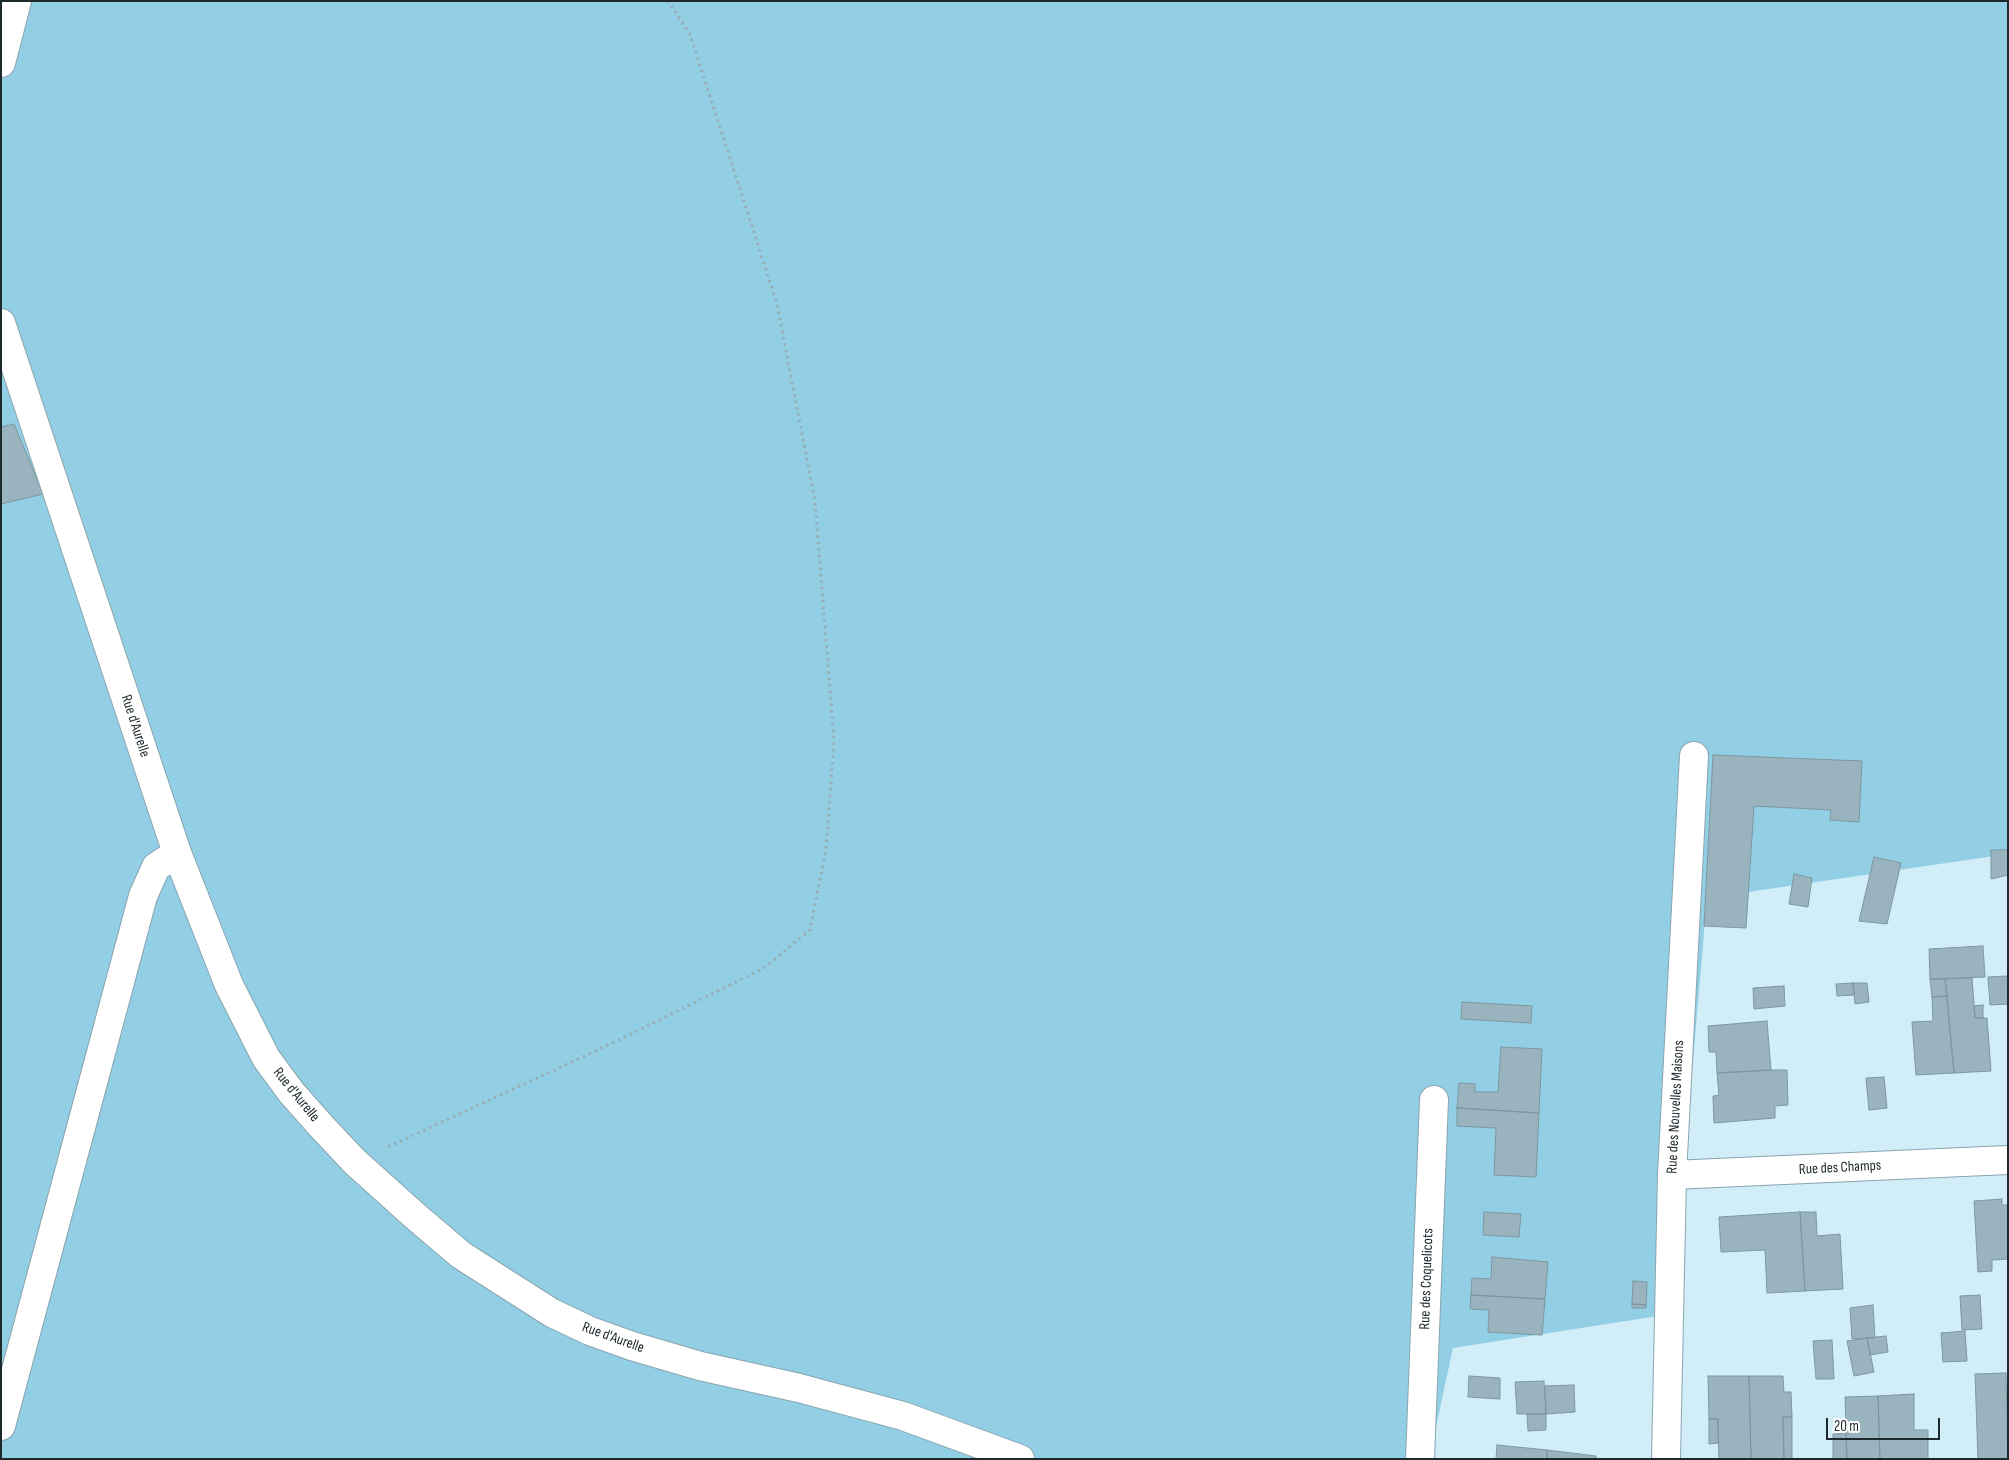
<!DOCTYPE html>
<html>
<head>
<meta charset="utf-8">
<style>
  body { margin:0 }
  #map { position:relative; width:2009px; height:1460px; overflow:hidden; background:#d0edf8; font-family:"Sofia Sans Condensed",sans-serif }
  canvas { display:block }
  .frame { position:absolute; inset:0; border:2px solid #1e292d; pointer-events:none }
  .scale { position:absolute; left:1826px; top:1418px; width:114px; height:22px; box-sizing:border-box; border:2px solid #1e292d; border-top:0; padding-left:6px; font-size:15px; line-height:18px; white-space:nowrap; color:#1e292d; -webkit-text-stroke:4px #fff; paint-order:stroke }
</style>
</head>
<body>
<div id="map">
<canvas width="2009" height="1460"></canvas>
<div class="frame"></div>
<div class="scale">20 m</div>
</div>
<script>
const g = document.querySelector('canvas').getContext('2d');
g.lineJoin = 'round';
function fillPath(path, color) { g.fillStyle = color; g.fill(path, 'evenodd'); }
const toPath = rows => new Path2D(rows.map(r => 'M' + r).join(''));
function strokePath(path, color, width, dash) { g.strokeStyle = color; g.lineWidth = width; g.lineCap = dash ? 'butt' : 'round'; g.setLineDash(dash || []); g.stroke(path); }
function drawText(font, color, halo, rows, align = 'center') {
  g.font = font + ' "Sofia Sans Condensed",sans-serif'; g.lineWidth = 5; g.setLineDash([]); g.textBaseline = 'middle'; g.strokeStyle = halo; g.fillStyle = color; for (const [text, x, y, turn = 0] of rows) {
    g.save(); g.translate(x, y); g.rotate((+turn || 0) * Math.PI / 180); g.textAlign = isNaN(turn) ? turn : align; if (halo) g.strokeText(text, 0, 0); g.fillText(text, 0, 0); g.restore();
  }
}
fillPath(toPath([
  [1,1,2008,1,2008,854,1707,898,1671,1314,1453,1348,1429,1459,1,1459]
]), '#92cfe5');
const building = toPath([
  [14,424,43,494,1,504,1,427,14,424],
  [1713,755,1862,761,1859,822,1830,820,1831,810,1754,806,1746,928,1704,926,1713,755],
  [1991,850,2008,850,2008,875,1991,879,1991,850],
  [1874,857,1901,863,1887,924,1859,921,1874,857],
  [1794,874,1812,878,1808,907,1789,904,1794,874],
  [1983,946,1985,977,1930,979,1929,949,1983,946],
  [2008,976,2008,1004,1990,1005,1988,977,2008,976],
  [1972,978,1975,1018,1987,1018,1991,1071,1954,1073,1945,979,1972,978],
  [1930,979,1945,979,1947,996,1932,997,1930,979],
  [1853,983,1867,983,1869,1002,1855,1004,1853,983],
  [1853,983,1854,995,1837,996,1836,984,1853,983],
  [1784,986,1785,1006,1754,1009,1753,988,1784,986],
  [1947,996,1954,1073,1916,1075,1912,1022,1933,1021,1932,997,1947,996],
  [1462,1002,1532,1006,1531,1023,1461,1019,1462,1002],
  [1983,1005,1983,1018,1975,1018,1974,1006,1983,1005],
  [1767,1021,1771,1070,1717,1073,1716,1052,1709,1052,1708,1026,1767,1021],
  [1501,1047,1542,1049,1539,1113,1457,1108,1459,1083,1475,1084,1475,1092,1498,1092,1501,1047],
  [1771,1070,1787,1070,1788,1105,1775,1106,1775,1118,1714,1123,1713,1096,1719,1095,1717,1073,1771,1070],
  [1884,1077,1887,1108,1869,1110,1866,1078,1884,1077],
  [1457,1108,1539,1113,1536,1177,1494,1175,1496,1128,1457,1126,1457,1108],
  [2002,1199,2002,1205,2008,1205,2008,1259,1992,1260,1992,1271,1978,1272,1974,1201,2002,1199],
  [1484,1212,1521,1214,1519,1237,1483,1235,1484,1212],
  [1800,1212,1805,1291,1767,1293,1765,1250,1721,1252,1719,1217,1800,1212],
  [1800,1212,1816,1212,1817,1236,1840,1234,1843,1289,1805,1291,1800,1212],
  [1492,1257,1548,1262,1545,1299,1471,1295,1472,1278,1491,1279,1492,1257],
  [1633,1281,1647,1282,1646,1305,1632,1304,1633,1281],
  [1471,1295,1545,1299,1542,1335,1488,1332,1489,1310,1470,1309,1471,1295],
  [1980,1295,1982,1329,1962,1330,1960,1296,1980,1295],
  [1632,1304,1646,1305,1646,1308,1632,1308,1632,1304],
  [1873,1305,1875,1338,1852,1339,1850,1308,1873,1305],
  [1965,1331,1967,1361,1943,1362,1941,1333,1965,1331],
  [1886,1336,1888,1352,1870,1355,1867,1338,1886,1336],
  [1867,1338,1874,1372,1854,1376,1847,1341,1867,1338],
  [1832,1340,1834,1379,1816,1379,1813,1341,1832,1340],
  [2006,1373,2008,1459,1978,1459,1975,1374,2006,1373],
  [1469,1376,1500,1378,1500,1399,1468,1397,1469,1376],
  [1708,1376,1749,1376,1751,1459,1719,1459,1718,1419,1709,1419,1708,1376],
  [1749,1376,1783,1376,1784,1392,1791,1392,1792,1417,1783,1417,1784,1459,1751,1459,1749,1376],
  [1544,1381,1546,1414,1517,1414,1515,1382,1544,1381],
  [1574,1385,1575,1412,1546,1414,1545,1386,1574,1385],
  [1914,1394,1914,1430,1928,1430,1928,1459,1880,1459,1878,1396,1914,1394],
  [1878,1396,1880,1459,1847,1459,1845,1397,1878,1396],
  [1527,1414,1546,1414,1546,1430,1528,1431,1527,1414],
  [1783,1417,1792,1417,1792,1459,1784,1459,1783,1417],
  [1709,1419,1718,1419,1718,1443,1709,1444,1709,1419],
  [1846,1433,1847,1459,1833,1459,1833,1434,1846,1433],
  [1497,1445,1547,1450,1547,1459,1496,1459,1497,1445],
  [1547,1450,1596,1456,1596,1459,1547,1459,1547,1450]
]);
fillPath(building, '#99b4bf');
strokePath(building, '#7d97a1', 1);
const minor = toPath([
  [1,63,17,1],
  [1,323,177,853,229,985,266,1058,291,1092,321,1126,355,1162,414,1215,461,1255,552,1313,590,1331,632,1346,700,1366,799,1388,903,1416,1020,1459],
  [1672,1175,2008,1160],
  [1,1426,143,896,156,867,177,853],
  [1420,1459,1434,1100],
  [1666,1459,1672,1175,1694,756]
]);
strokePath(minor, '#8aa5af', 30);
strokePath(toPath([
  [388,1147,617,1041,764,968,810,930,826,849,834,741,815,501,777,304,690,34,668,1]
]), '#96aeb6', 3, [2.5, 4]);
strokePath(minor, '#fff', 28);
drawText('15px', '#1e292d', '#fff', [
  ["Rue d'Aurelle",135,726,72],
  ["Rue d'Aurelle",296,1095,51],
  ["Rue des Nouvelles Maisons",1676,1107,-87],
  ["Rue des Champs",1840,1168,-3],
  ["Rue des Coquelicots",1427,1279,-88],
  ["Rue d'Aurelle",613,1338,20]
]);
</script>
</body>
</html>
